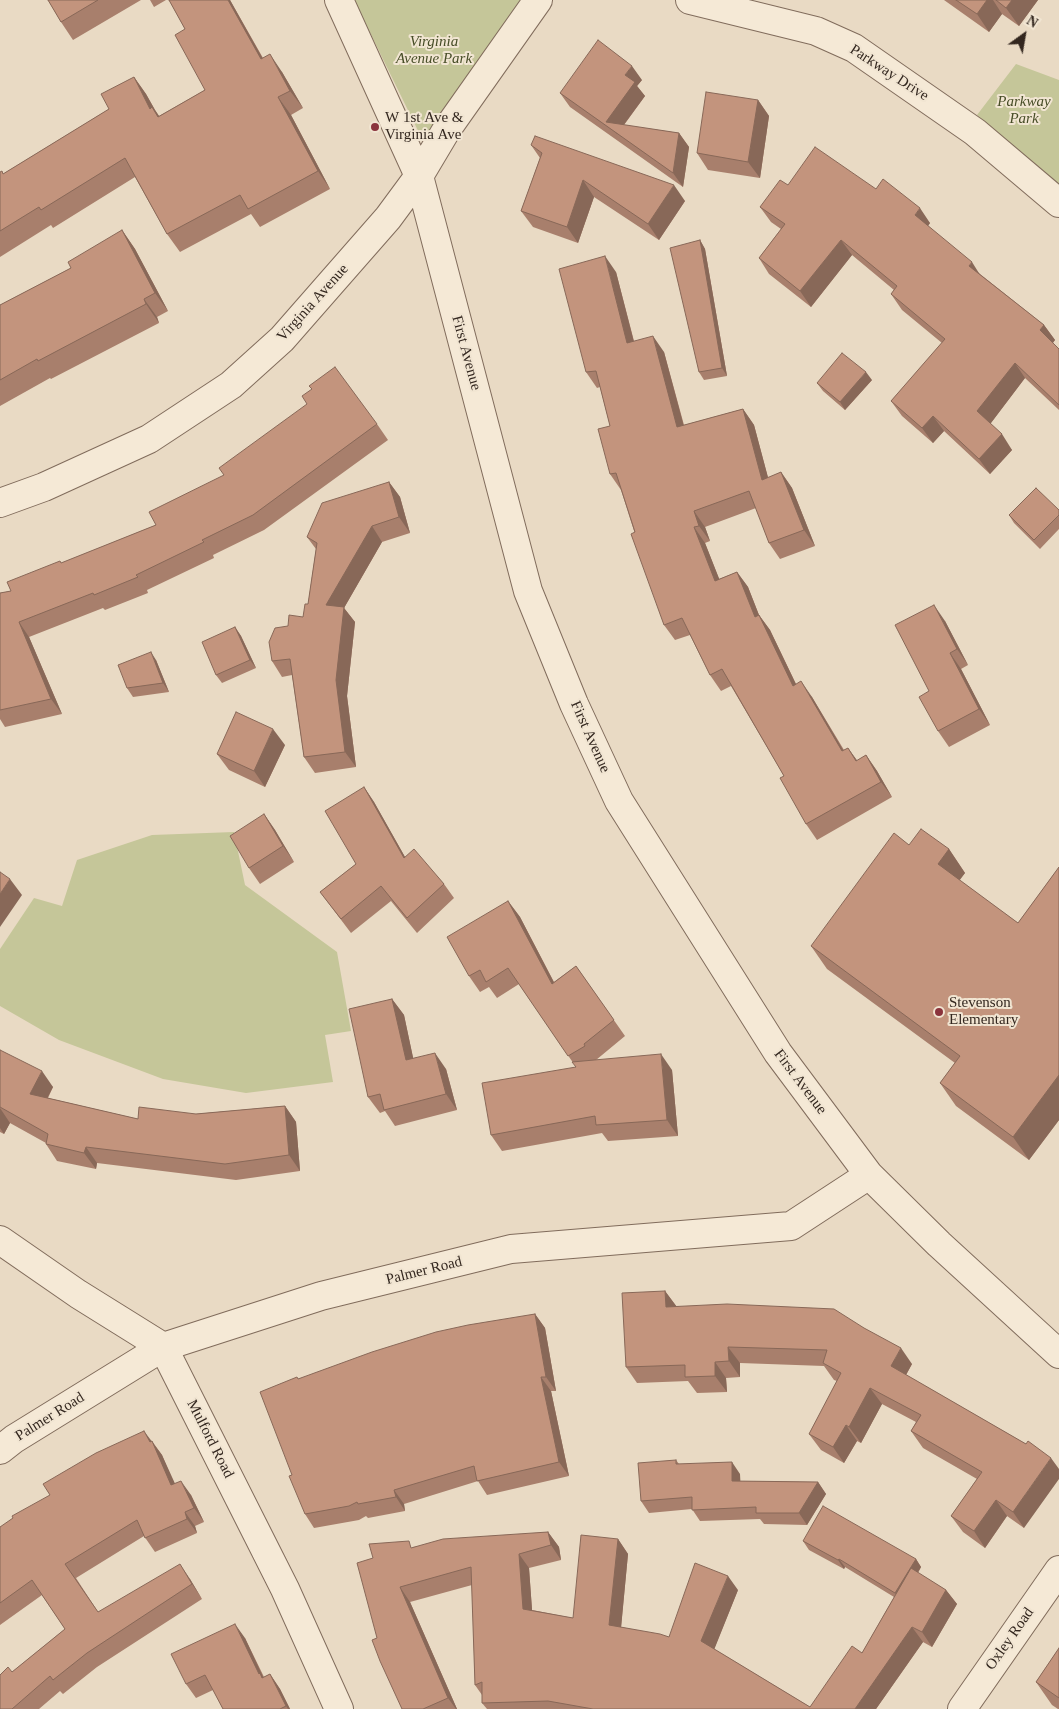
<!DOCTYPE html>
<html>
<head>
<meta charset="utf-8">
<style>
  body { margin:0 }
  #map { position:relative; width:1059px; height:1709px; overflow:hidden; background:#e9dac4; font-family:"Times New Roman",serif }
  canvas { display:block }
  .north { position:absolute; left:999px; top:10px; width:50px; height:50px; -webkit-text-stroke:4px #f1e5d2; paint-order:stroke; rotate:32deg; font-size:14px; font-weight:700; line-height:20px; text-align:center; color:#33271f }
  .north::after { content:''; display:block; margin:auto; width:18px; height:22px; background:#33271f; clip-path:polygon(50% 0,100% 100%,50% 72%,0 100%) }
</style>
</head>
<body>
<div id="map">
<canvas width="1059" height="1709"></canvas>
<div class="north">N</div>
</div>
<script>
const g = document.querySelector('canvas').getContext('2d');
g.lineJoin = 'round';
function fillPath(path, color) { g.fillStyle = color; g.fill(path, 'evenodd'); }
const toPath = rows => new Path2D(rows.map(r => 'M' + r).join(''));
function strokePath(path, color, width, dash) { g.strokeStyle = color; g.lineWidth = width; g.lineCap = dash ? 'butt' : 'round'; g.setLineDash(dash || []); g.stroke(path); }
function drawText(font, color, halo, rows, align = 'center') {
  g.font = font + ' "Times New Roman",serif'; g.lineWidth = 4; g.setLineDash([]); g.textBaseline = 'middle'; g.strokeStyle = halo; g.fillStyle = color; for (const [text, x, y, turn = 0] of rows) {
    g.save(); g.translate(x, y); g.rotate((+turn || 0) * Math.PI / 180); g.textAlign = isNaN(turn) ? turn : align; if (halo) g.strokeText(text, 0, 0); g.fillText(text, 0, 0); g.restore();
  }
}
fillPath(toPath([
  [354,0,529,0,427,149],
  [1016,64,1059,80,1059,187,977,115],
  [234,832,245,885,337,952,351,1031,325,1035,333,1082,246,1093,163,1079,59,1040,0,1006,0,949,34,898,62,906,77,860,152,835]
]), '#c5c699');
const minor = toPath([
  [339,0,419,176,528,591,574,704,619,801,778,1053,869,1175,939,1244,1059,1354],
  [690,0,816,31,854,48,975,132,1059,203],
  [0,503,44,487,149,439,231,385,282,339,388,218,419,176,447,129,538,0],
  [0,1240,78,1294,163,1347,285,1589,339,1709],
  [0,1450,14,1439,163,1347,321,1296,511,1249,791,1226,869,1175],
  [962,1709,1059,1570]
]);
strokePath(minor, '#816c5c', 30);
strokePath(minor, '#f5e9d6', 28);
fillPath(toPath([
  [48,0,141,0,73,40,61,22],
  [150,0,166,0,154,7],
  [169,0,230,0,263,58,282,72,303,108,291,115,330,189,260,227,251,214,180,252,167,234,135,177,53,228,51,225,0,257,0,172,3,174,109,109,134,77,146,94,155,110,159,116,205,90,185,29],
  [944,0,1038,0,1019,26,1002,14,989,32],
  [642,80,637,86,645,96,624,125,679,133,689,147,683,187,570,107,560,93],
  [758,100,769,116,760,178,708,170,697,153],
  [531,145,685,201,659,240,594,197,578,243,533,227,521,211,540,158],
  [788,185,876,189,930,223,928,226,980,274,1044,325,1055,340,1053,343,1059,349,1059,410,1025,378,990,424,1012,450,990,474,944,431,933,443,902,416,891,401,942,343,902,310,891,294,894,290,852,255,811,307,769,274,759,258,781,229,771,222,760,207],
  [122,230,135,249,168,311,157,317,159,323,51,379,50,378,0,406,0,305,71,268],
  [700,240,705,249,727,376,704,380,699,372],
  [616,272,634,341,664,352,684,425,743,409,754,425,768,478,781,472,792,488,815,546,780,559,769,543,756,508,705,527,710,541,705,543,719,579,737,572,748,587,759,615,770,630,796,684,812,697,844,750,848,748,857,761,866,755,877,771,892,797,817,840,806,824,784,776,731,686,721,691,710,675,690,635,675,640,664,625,621,490,610,474,610,426,600,387,597,388,586,372],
  [872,380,845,410,823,391,817,383],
  [377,424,388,440,264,530,213,555,214,558,147,590,148,593,105,610,103,608,29,637,62,714,5,727,0,719,0,593,11,591,62,563,156,525],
  [389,482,400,497,410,533,382,542,344,608,355,622,347,696,356,767,315,773,304,757,292,675,282,677,272,661,288,626,303,617,308,604,316,549,307,537],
  [1059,510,1059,529,1040,549,1014,523,1009,515],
  [945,621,968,665,961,669,990,725,949,747,938,731,929,691],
  [235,627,241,636,256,668,222,683,216,675],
  [156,660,169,692,133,697,127,688],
  [285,745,265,787,229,770,217,754],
  [364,787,374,802,405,857,444,884,454,898,417,933,391,901,351,933,320,892,356,864],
  [264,814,275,830,294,862,260,884,249,868],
  [909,845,949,849,965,873,959,880,1018,923,1059,867,1059,1120,1029,1160,956,1106,940,1083,955,1063,827,969,811,946],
  [508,901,520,917,554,982,576,966,625,1036,596,1060,672,1070,678,1136,608,1141,602,1133,502,1151,491,1135,576,1067,519,984,497,998,489,987,480,992,469,976],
  [392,999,404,1015,413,1058,446,1069,457,1110,395,1126,385,1111,380,1113,368,1097],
  [0,1050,53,1087,48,1098,138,1119,285,1106,296,1122,300,1171,236,1180,97,1163,96,1169,57,1161,46,1144,46,1143,10,1123,4,1134,0,1132],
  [665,1291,676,1306,912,1364,906,1375,1026,1444,1024,1528,1007,1516,985,1548,963,1532,951,1516,977,1479,923,1448,911,1431,916,1422,882,1404,861,1443,857,1441,844,1463,821,1450,809,1434,837,1381,834,1380,824,1366,740,1363,740,1377,726,1378,727,1392,697,1393,688,1381,637,1383,626,1367],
  [535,1314,545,1328,556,1391,551,1391,569,1476,487,1495,478,1481,404,1504,405,1511,368,1518,366,1516,359,1520,314,1528,305,1514,292,1475,298,1379],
  [152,1441,162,1455,174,1484,191,1495,204,1522,195,1526,197,1533,155,1552,144,1536,76,1578,98,1612,190,1579,202,1599,97,1667,63,1694,60,1691,39,1709,0,1709,12,1672,65,1629,42,1595,0,1625,0,1527],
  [676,1460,679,1464,740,1474,740,1481,818,1482,826,1494,807,1525,764,1524,760,1519,700,1521,692,1509,649,1513,641,1501],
  [548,1532,559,1547,561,1560,529,1568,532,1610,573,1618,618,1539,628,1554,621,1627,669,1637,738,1590,714,1649,810,1707,862,1653,894,1597,845,1567,844,1569,809,1550,803,1541,916,1559,921,1567,918,1573,946,1590,957,1604,932,1647,923,1642,876,1709,487,1709,482,1703,482,1695,475,1685,472,1585,410,1602,457,1709,402,1709,377,1638,413,1547],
  [245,1638,264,1677,270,1674,280,1689,290,1709,223,1709,213,1690,196,1698,186,1684],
  [1059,1648,1059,1709,1058,1709,1052,1705,1036,1682]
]), '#a87f6c');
fillPath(toPath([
  [228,0,230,0,273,77,261,59],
  [987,0,993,0,1002,14,989,32,977,14],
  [1012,0,1038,0,1019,26,1006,8],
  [270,54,282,72,303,108,290,91],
  [632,66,642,80,637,86,645,96,617,134,606,122,625,75],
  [134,77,146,94,155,110,165,125,150,109],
  [278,97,291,115,330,189,318,171],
  [758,100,769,116,760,178,748,162],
  [679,133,689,147,683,187,673,173],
  [583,180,594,197,578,243,567,227],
  [674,185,685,201,659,240,648,224],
  [920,208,930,223,925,230,915,215],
  [122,230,135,249,168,311,155,293],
  [700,240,705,249,727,376,722,368],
  [841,240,852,255,811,307,800,291],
  [605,256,616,272,638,358,627,343],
  [972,262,982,278,969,266],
  [144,299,157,317,159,323,146,304],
  [1044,325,1055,340,1050,346,1040,330],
  [653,336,664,352,688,442,677,427],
  [1015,363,1025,378,988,427,977,411],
  [866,372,872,380,845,410,840,402],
  [743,409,754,425,773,496,762,480],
  [933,416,944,431,933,443,922,428],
  [1002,434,1012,450,990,474,979,459],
  [781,472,792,488,815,546,804,530],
  [389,482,400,497,410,533,399,517],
  [694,511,705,527,710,541,699,526],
  [372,526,382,542,344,608,355,622,347,696,356,767,345,752,326,605],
  [694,527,705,543,726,596,715,581],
  [737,572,748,587,766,633,755,617],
  [934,605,945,621,968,665,957,649],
  [759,615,770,630,804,701,793,686],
  [19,622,29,637,62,714,51,699],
  [235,627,241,636,256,668,250,660],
  [151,652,156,660,169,692,163,683],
  [950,653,961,669,990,725,979,709],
  [801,681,812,697,853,767,842,751],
  [273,729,285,745,265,787,254,771],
  [848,748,859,763,856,761],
  [866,755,877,771,892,797,881,782],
  [364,787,374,802,414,873,404,858],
  [264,814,275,830,294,862,283,846],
  [949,849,965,873,954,888,938,864],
  [10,879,22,895,0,927,0,894],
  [508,901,520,917,563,1000,552,984],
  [392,999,404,1015,417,1076,406,1060],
  [435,1053,446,1069,457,1110,446,1094],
  [661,1054,672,1070,678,1136,667,1120],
  [42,1071,53,1087,41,1110,30,1094],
  [1059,1075,1059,1120,1029,1160,1013,1137],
  [285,1106,296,1122,300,1171,289,1155],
  [0,1108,10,1123,4,1134,0,1128],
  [86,1147,97,1163,96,1169,84,1153],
  [665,1291,677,1307,666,1307],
  [535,1314,545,1328,556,1391,546,1377],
  [728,1347,740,1363,740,1377,729,1361],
  [901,1348,912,1364,902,1382,891,1366],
  [715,1362,726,1378,727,1392,715,1376],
  [541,1377,551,1391,569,1476,559,1462],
  [870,1388,882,1404,861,1443,849,1427],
  [846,1425,857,1441,844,1463,833,1447],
  [144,1431,162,1455,182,1499,171,1485],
  [1051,1458,1059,1469,1059,1479,1024,1528,1013,1512],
  [732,1462,740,1474,741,1492,732,1481],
  [181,1481,191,1495,204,1522,194,1508],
  [818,1482,826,1494,807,1525,799,1513],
  [394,1490,404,1504,405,1511,396,1497],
  [996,1500,1007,1516,985,1548,974,1531],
  [185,1512,195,1526,197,1533,187,1519],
  [548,1532,559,1547,561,1560,551,1545],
  [618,1539,628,1554,620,1639,609,1625],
  [519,1554,529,1568,533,1623,523,1609],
  [839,1559,845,1567,844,1569,838,1560],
  [916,1559,921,1567,901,1601,895,1593],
  [180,1564,190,1579,202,1599,192,1584],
  [728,1576,738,1590,712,1655,701,1641],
  [400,1587,410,1602,457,1709,456,1709,448,1698],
  [946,1590,957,1604,932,1647,922,1632],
  [235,1624,245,1638,264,1679,270,1687,259,1674],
  [912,1627,923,1642,876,1709,855,1709],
  [270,1674,280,1689,290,1709,288,1709,286,1706]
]), '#886858');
const building = toPath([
  [48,0,98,0,61,22,48,0],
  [169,0,228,0,261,59,270,54,290,91,278,97,318,171,248,209,240,195,167,234,125,158,41,210,39,207,0,231,0,172,2,171,3,174,109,109,101,94,134,77,150,109,152,107,158,117,205,90,175,35,185,29,169,0],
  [956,0,987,0,977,14,956,0],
  [996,0,1012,0,1006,8,996,0],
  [598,40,632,66,625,75,635,82,606,122,679,133,673,173,560,93,598,40],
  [706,92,758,100,748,162,697,153,706,92],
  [535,136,674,185,648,224,583,180,567,227,521,211,542,153,531,145,535,136],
  [815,147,876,189,883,179,920,208,915,215,972,262,969,266,1044,325,1040,330,1059,349,1059,405,1015,363,977,411,1002,434,979,459,933,416,922,428,891,401,945,339,891,294,897,286,841,240,800,291,759,258,785,224,760,207,780,180,788,185,815,147],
  [122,230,155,293,144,299,146,304,38,361,37,359,0,380,0,305,71,268,68,262,122,230],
  [700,240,722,368,699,372,670,248,700,240],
  [605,256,627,343,653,336,677,427,743,409,762,480,781,472,804,530,769,543,749,491,694,511,699,526,694,527,715,581,737,572,755,617,759,615,793,686,801,681,842,751,848,748,856,761,866,755,881,782,806,824,780,778,784,776,722,669,710,675,682,618,664,625,631,534,635,532,616,473,610,474,598,429,610,426,596,371,586,372,559,269,605,256],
  [842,353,866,372,840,402,817,383,842,353],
  [335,367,377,424,253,515,202,540,204,542,136,575,138,577,94,595,93,593,19,622,51,699,0,710,0,593,11,591,7,582,60,561,61,563,156,525,149,512,224,475,219,468,307,404,302,396,312,389,309,386,335,367],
  [389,482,399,517,372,526,326,605,344,607,336,680,345,752,304,757,290,659,272,661,269,642,275,628,288,626,289,615,303,617,305,604,308,604,317,543,307,537,322,503,389,482],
  [1036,488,1059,510,1059,515,1034,540,1009,515,1036,488],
  [934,605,957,649,950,653,979,709,938,731,919,697,929,691,895,625,934,605],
  [235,627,250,660,216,675,202,642,235,627],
  [151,652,163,683,127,688,118,665,151,652],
  [236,712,273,729,254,771,217,754,236,712],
  [364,787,404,858,414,849,444,884,407,918,381,886,341,919,320,892,356,864,325,811,364,787],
  [264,814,283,846,249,868,230,836,264,814],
  [921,829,949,849,938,864,1018,923,1059,867,1059,1075,1013,1137,940,1083,960,1056,811,946,894,833,909,845,921,829],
  [0,872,10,879,0,894,0,872],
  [508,901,552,984,576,966,614,1020,584,1044,585,1046,568,1056,508,968,486,982,480,970,469,976,447,937,508,901],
  [392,999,406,1060,435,1053,446,1094,384,1110,380,1094,368,1097,349,1009,392,999],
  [0,1050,42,1071,30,1094,138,1119,139,1107,196,1114,285,1106,289,1155,225,1164,86,1147,84,1153,46,1144,48,1134,0,1107,0,1050],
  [661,1054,667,1120,596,1125,595,1116,491,1135,482,1083,576,1067,572,1062,661,1054],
  [665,1291,666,1307,727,1304,834,1309,864,1328,901,1348,891,1366,1026,1444,1028,1441,1051,1458,1013,1512,996,1500,974,1531,951,1516,982,1472,911,1431,921,1415,870,1388,849,1427,846,1425,833,1447,809,1434,841,1373,823,1363,827,1350,728,1347,729,1361,715,1362,715,1376,685,1377,685,1365,626,1367,622,1293,665,1291],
  [535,1314,546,1377,541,1377,559,1462,477,1481,474,1466,394,1490,396,1497,358,1504,357,1502,349,1506,305,1514,289,1476,292,1475,260,1392,297,1377,298,1379,372,1352,436,1332,468,1325,535,1314],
  [144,1431,150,1442,152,1441,171,1485,181,1481,194,1508,185,1512,187,1519,145,1538,137,1520,65,1564,98,1612,180,1564,192,1584,87,1653,53,1680,50,1676,12,1709,0,1709,0,1675,8,1667,12,1672,65,1629,32,1580,0,1603,0,1527,13,1518,12,1516,50,1495,43,1484,96,1453,144,1431],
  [676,1460,676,1464,732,1462,732,1481,818,1482,799,1513,756,1513,756,1507,692,1510,692,1497,641,1501,638,1463,676,1460],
  [823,1506,916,1559,895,1593,839,1559,838,1560,803,1541,823,1506],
  [548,1532,551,1545,519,1554,523,1609,573,1618,581,1535,618,1539,609,1625,660,1634,669,1637,695,1563,728,1576,701,1641,810,1707,852,1646,862,1653,911,1568,946,1590,922,1632,912,1627,855,1709,593,1709,548,1701,482,1703,482,1682,475,1685,471,1567,400,1587,448,1698,423,1709,402,1709,380,1661,372,1640,377,1638,357,1563,373,1558,369,1544,409,1541,411,1548,443,1539,548,1532],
  [235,1624,259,1674,260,1673,262,1678,270,1674,286,1706,280,1709,223,1709,205,1675,186,1684,171,1654,235,1624],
  [1059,1648,1059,1698,1036,1682,1059,1648]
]);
fillPath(building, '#c3947d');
strokePath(building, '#886858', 1);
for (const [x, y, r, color] of [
  [375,127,5,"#8a333c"],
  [939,1012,5,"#8a333c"]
]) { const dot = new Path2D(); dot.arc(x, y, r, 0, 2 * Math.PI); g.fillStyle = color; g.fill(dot); strokePath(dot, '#f1e5d2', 2); }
drawText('italic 15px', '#474d27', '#f1e5d2', [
  ["Virginia",434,42],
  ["Avenue Park",434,59],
  ["Parkway",1024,102],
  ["Park",1024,119]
]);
drawText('15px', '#33271f', '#f1e5d2', [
  ["Parkway Drive",889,73,33],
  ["Virginia Avenue",313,303,-48],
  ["First Avenue",466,353,75],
  ["First Avenue",590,737,66],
  ["First Avenue",800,1082,53],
  ["Palmer Road",424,1271,-14],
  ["Palmer Road",50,1417,-32],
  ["Mulford Road",210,1439,63],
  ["Oxley Road",1010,1639,-55]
]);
drawText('15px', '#33271f', '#f1e5d2', [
  ["W 1st Ave &",385,118],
  ["Virginia Ave",385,135],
  ["Stevenson",949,1003],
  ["Elementary",949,1020]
], 'left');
</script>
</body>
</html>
